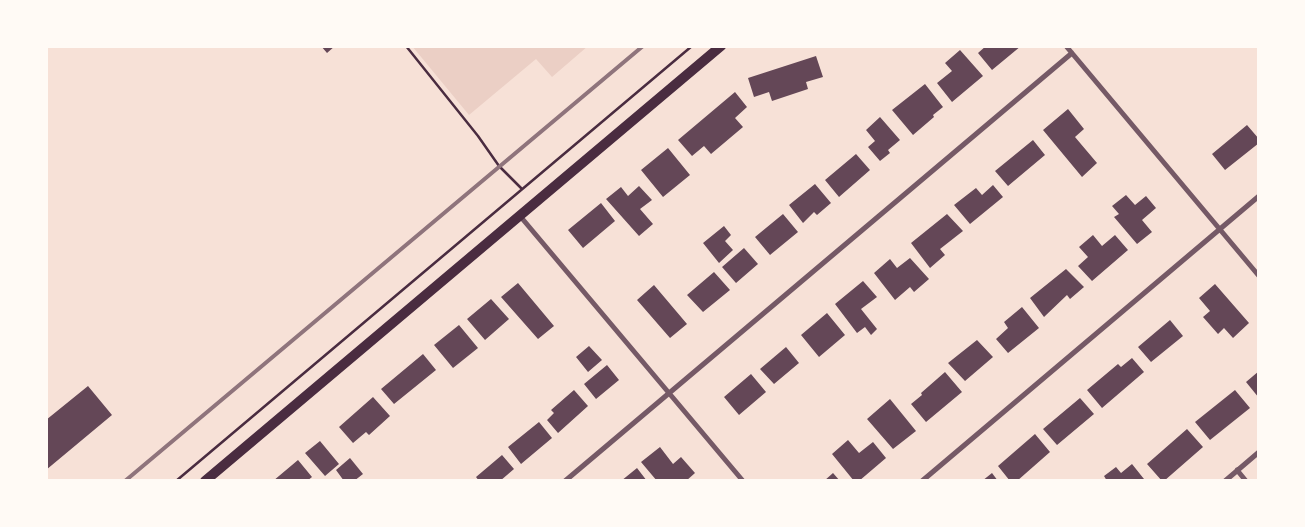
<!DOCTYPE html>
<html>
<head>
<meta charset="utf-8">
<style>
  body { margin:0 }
  #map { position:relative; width:1305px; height:527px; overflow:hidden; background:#f7e1d7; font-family:Poppins,sans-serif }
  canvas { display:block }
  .frame { position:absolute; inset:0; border:48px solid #fffaf5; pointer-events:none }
</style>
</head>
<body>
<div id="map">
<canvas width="1305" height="527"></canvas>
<div class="frame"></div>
</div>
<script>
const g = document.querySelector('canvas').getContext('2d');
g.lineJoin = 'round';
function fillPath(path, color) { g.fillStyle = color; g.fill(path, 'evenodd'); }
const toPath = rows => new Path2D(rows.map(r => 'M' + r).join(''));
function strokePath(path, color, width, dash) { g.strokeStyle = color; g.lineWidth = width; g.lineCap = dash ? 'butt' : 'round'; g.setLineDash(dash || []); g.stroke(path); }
fillPath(toPath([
  [412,46,588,46,552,77,536,59,469,115]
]), '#ebcfc5');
fillPath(toPath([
  [321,46,335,46,327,53],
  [986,46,1021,46,992,70,978,53],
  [960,50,983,76,952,102,937,83,952,71,945,63],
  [816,56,823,77,806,82,808,89,772,101,769,92,754,97,748,78],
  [925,84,943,107,933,115,934,117,913,135,892,110],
  [735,92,747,107,735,118,743,127,711,154,704,146,692,156,678,140],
  [1068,109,1084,129,1075,137,1097,163,1082,177,1043,130],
  [880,117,900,140,888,150,890,153,880,161,868,147,875,141,866,130],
  [1247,125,1259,139,1259,143,1225,170,1212,154],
  [1033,140,1045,155,1008,186,995,171],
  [668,148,690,175,663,197,641,170],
  [856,154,870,170,839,197,825,180],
  [815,184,831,203,817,215,814,212,803,223,789,205],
  [993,185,1003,197,970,224,954,205,976,188,982,195],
  [639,186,652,200,640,209,653,224,639,236,606,199,621,187,628,196],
  [1126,195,1135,205,1146,196,1156,208,1142,220,1152,232,1137,244,1114,217,1119,214,1112,206],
  [601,203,615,221,583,248,568,230],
  [783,214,798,232,770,255,755,237],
  [947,214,963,231,940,249,945,255,930,268,911,243],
  [724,226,731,235,725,241,733,250,719,263,703,243],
  [1093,235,1102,246,1115,235,1128,250,1092,281,1078,266,1088,257,1079,247],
  [744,248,758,264,736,283,722,267],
  [910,258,929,279,914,292,910,287,895,300,874,273,890,259,897,268],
  [1066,269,1084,287,1070,299,1067,295,1044,317,1030,298],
  [714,272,730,290,703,312,687,295],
  [863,281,877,297,861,309,877,329,871,335,865,327,857,333,835,304],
  [518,283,554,326,538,339,501,297],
  [1215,284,1249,323,1233,338,1224,328,1218,334,1203,317,1210,311,1199,298],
  [654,285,687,324,670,338,637,300],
  [491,299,509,319,485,340,467,319],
  [1022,307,1039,328,1008,353,996,339,1008,328,1004,322],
  [827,313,845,335,819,357,801,335],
  [1170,320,1183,336,1151,362,1138,347],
  [459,325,478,348,453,368,434,345],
  [977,340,993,357,965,381,948,363],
  [589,346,602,360,588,372,576,357],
  [786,347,799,363,774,384,760,369],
  [423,354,436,370,394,404,381,389],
  [1132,358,1144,372,1102,408,1087,390,1118,364,1121,367],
  [607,365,619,380,596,399,584,384],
  [1259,371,1259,398,1246,382],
  [945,372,962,392,926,422,911,404,922,395,921,393],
  [751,374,766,392,739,415,724,397],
  [88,386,112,415,46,470,46,420],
  [574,390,588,406,558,433,547,420,554,413,551,410],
  [1235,390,1250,408,1210,440,1195,422],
  [373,397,390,416,369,435,366,432,353,443,339,427],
  [1080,398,1094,414,1057,445,1043,429],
  [890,399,916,431,893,449,867,419],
  [539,422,552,438,521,464,508,447],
  [1187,429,1203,447,1164,481,1162,481,1147,464],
  [1035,434,1050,452,1017,481,1010,481,998,466],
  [848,440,859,453,873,442,886,458,859,481,854,481,832,454],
  [320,441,339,464,325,476,305,453],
  [660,447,673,464,681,457,695,473,686,481,657,481,641,462],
  [502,455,514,469,500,481,479,481,476,477],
  [350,458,363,474,354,481,344,481,336,470],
  [298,460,312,477,307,481,273,481],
  [1132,464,1144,479,1142,481,1107,481,1104,476,1116,467,1121,473],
  [637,468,647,481,621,481],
  [833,473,840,481,824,481],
  [992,473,998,481,982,481]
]), '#644757');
strokePath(toPath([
  [406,46,478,136,499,166,522,189],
  [176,481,692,46]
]), '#4a2c40', 2.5);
strokePath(toPath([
  [1066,46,1259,276],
  [520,216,743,481],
  [1237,470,1246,481],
  [565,481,1072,53],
  [922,481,1259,196],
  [1225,481,1259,452]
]), '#755966', 5);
strokePath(toPath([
  [205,481,721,46]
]), '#4a2c40', 10);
strokePath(toPath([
  [125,481,643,46]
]), '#8f747c', 4);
</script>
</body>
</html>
